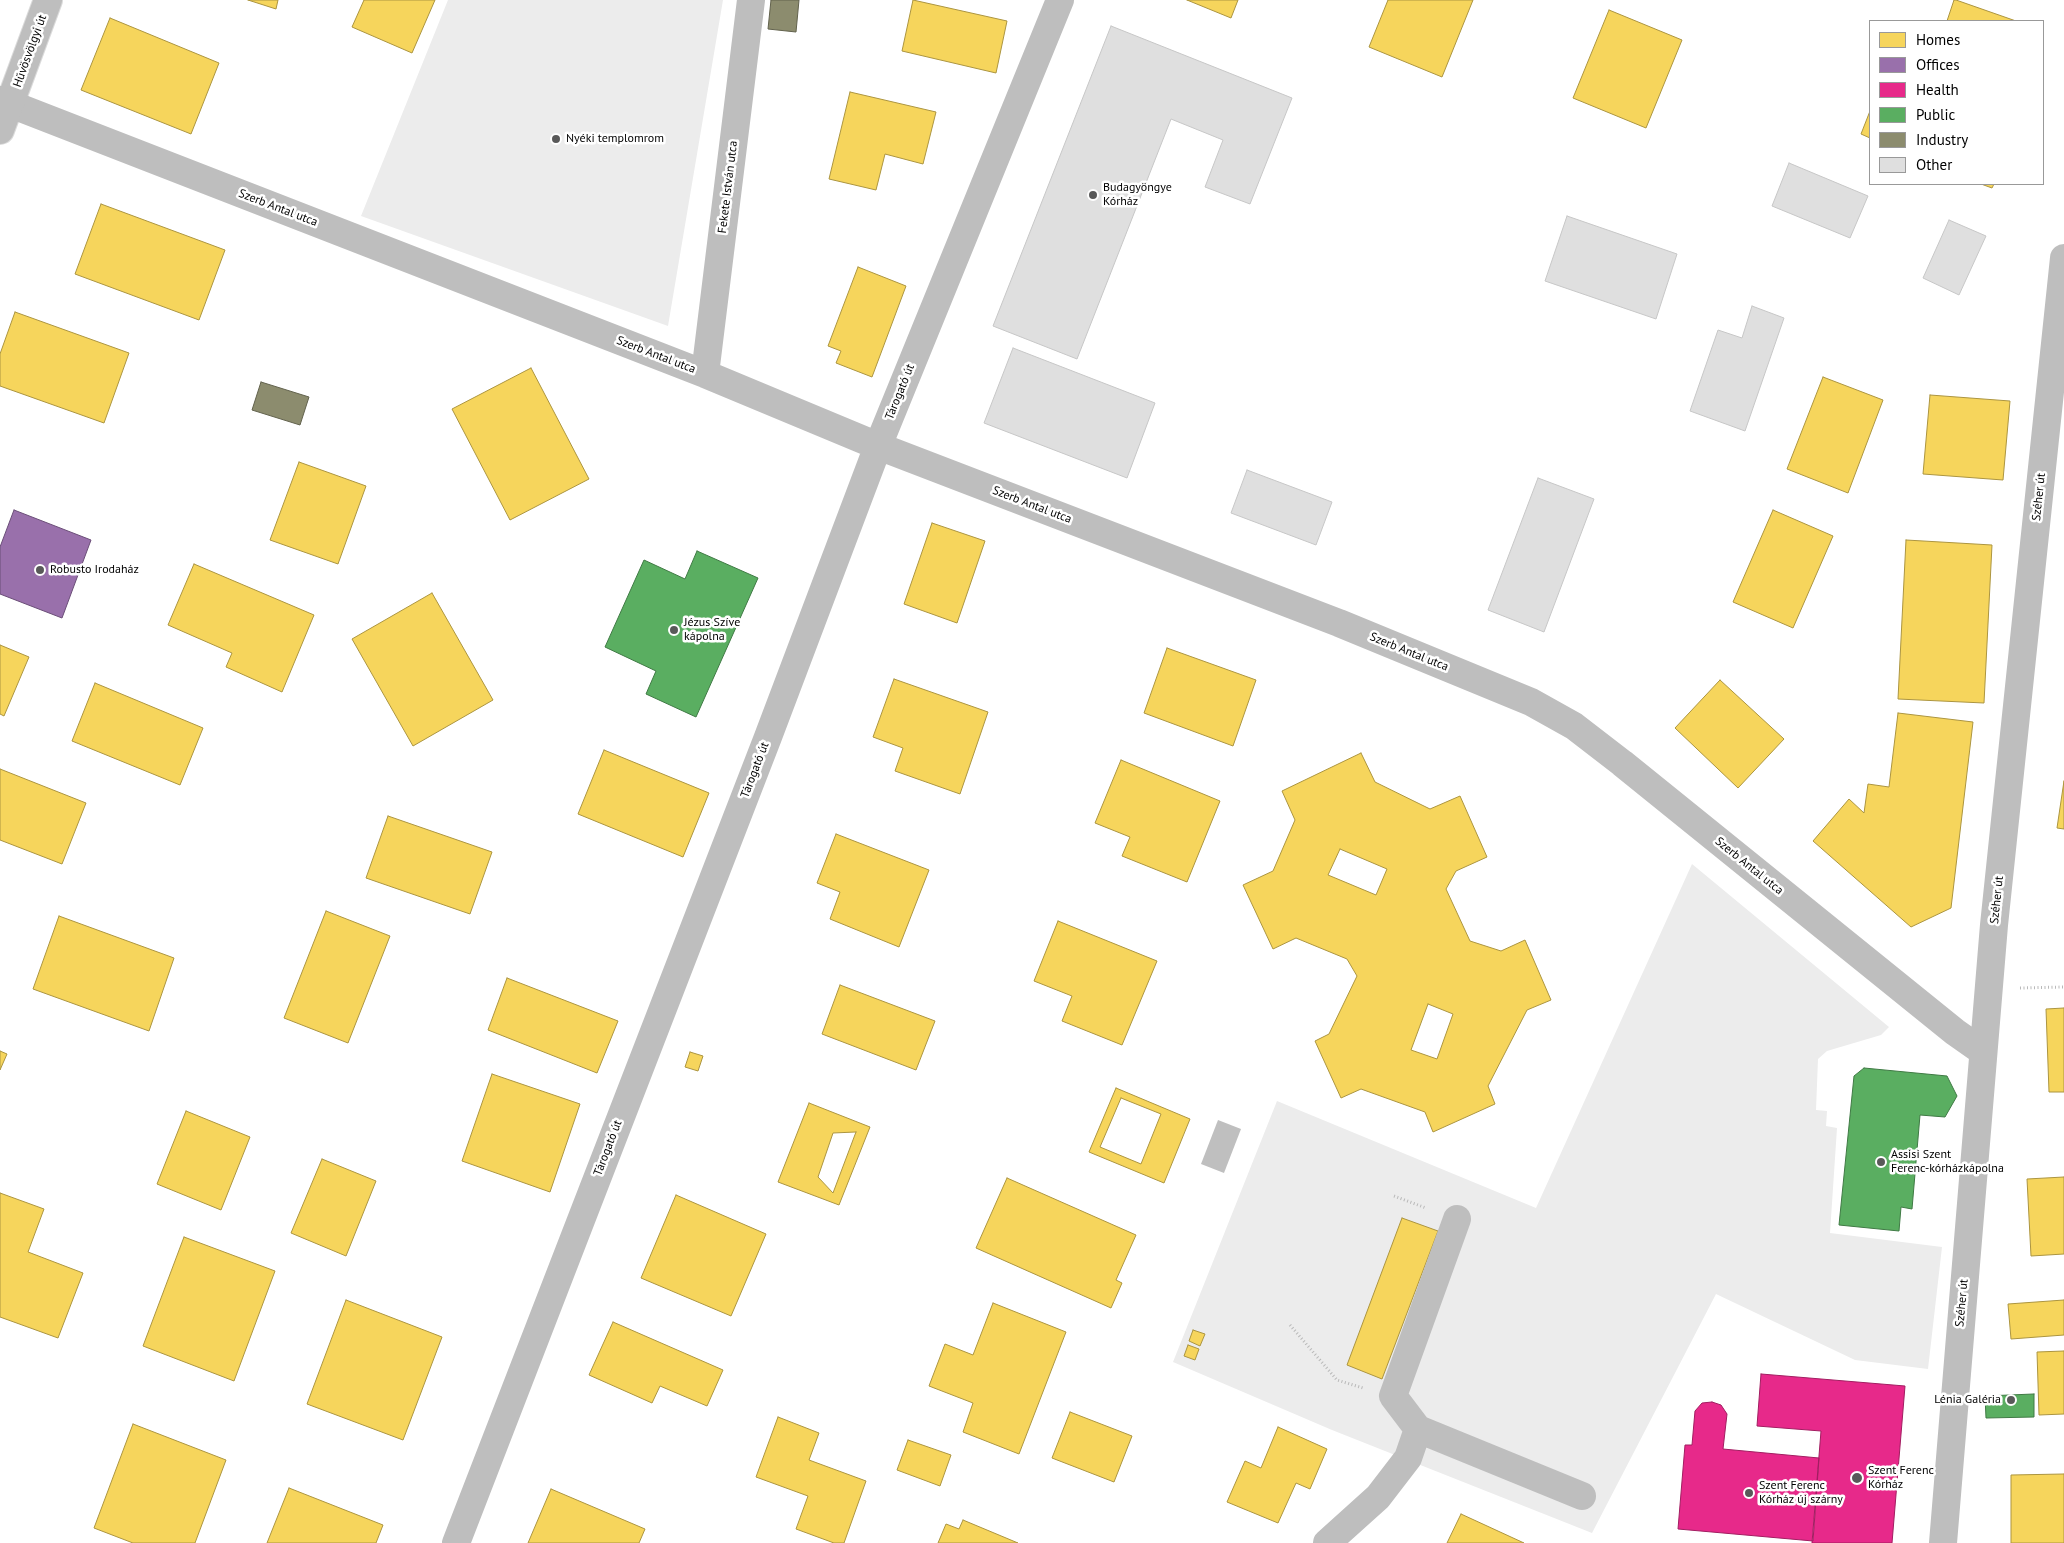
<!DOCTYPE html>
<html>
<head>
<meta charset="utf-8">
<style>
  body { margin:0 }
  #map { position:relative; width:2064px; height:1543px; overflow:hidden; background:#fff; font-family:"PT Sans",sans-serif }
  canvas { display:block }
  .legend { position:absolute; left:1869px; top:20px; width:175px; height:165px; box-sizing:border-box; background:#fff; border:1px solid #999; margin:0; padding:6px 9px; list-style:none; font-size:15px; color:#000 }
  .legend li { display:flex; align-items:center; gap:10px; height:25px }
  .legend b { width:25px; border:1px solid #999 }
</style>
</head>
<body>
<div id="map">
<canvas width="2064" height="1543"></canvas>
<ul class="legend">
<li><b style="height:14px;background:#f6d55c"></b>Homes</li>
<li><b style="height:14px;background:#9970ab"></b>Offices</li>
<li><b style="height:14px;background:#e7298a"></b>Health</li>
<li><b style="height:14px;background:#5aae61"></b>Public</li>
<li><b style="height:14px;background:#8c8c6e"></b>Industry</li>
<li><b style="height:14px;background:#dfdfdf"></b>Other</li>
</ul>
</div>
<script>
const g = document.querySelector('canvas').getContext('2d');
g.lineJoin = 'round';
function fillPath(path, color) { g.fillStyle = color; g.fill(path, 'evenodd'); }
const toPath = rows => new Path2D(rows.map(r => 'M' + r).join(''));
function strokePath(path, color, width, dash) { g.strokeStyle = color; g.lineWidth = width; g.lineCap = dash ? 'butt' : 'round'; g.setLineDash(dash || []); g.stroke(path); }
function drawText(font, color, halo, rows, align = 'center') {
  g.font = font + ' "PT Sans",sans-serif'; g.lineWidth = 5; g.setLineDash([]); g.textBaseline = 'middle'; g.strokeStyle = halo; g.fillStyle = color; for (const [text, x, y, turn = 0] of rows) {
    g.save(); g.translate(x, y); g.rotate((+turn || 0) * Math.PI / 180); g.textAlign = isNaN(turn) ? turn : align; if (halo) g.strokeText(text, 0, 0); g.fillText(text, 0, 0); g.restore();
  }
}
fillPath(toPath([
  [448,0,723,0,668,326,361,216],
  [1692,864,1889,1027,1881,1035,1827,1051,1818,1059,1816,1110,1827,1111,1826,1126,1837,1128,1830,1233,1942,1247,1928,1369,1855,1360,1716,1294,1592,1533,1332,1430,1173,1362,1277,1101,1536,1208]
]), '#ececec');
fillPath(toPath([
  [1218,1120,1241,1129,1224,1173,1201,1164]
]), '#bfbfbf');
const homes = toPath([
  [248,0,278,0,276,9,248,0],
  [364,0,435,0,412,53,352,27,364,0],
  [913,0,1007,21,996,73,902,51,913,0],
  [1187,0,1238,0,1231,18,1187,0],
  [1388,0,1473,0,1442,77,1369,47,1388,0],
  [1954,0,1956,0,2016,21,1947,21,1954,0],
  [1609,10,1682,40,1646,128,1573,98,1609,10],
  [110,18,219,63,191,134,81,90,110,18],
  [850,92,936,112,923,164,885,154,876,190,829,179,850,92],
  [1870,111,1870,138,1861,134,1870,111],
  [1981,184,1994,184,1992,188,1981,184],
  [101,204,225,250,199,320,75,274,101,204],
  [858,267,906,286,872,377,836,363,841,351,828,346,858,267],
  [15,312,129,353,104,423,0,386,0,354,15,312],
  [531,368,589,479,510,520,452,409,531,368],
  [1823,377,1883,400,1848,493,1787,469,1823,377],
  [1930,395,2010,401,2003,480,1923,474,1930,395],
  [299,462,366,486,338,564,270,540,299,462],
  [1773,510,1833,536,1793,628,1733,602,1773,510],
  [932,523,985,541,957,623,904,604,932,523],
  [1906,540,1992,545,1984,703,1898,699,1906,540],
  [194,564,314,615,282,692,226,667,232,653,168,625,194,564],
  [432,593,493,700,413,746,352,639,432,593],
  [0,645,29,657,4,716,0,714,0,645],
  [1167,648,1256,680,1233,746,1144,713,1167,648],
  [894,679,988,712,960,794,895,771,903,748,873,737,894,679],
  [1720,680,1784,739,1738,788,1675,728,1720,680],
  [95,683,203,728,180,785,72,741,95,683],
  [1898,713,1973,722,1951,908,1911,927,1813,841,1849,799,1864,813,1868,784,1889,787,1898,713],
  [604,750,709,793,683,857,578,814,604,750],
  [1361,753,1375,782,1430,809,1460,796,1487,857,1456,871,1446,889,1470,941,1501,951,1525,940,1551,1000,1527,1010,1488,1086,1495,1104,1433,1132,1425,1112,1361,1089,1341,1098,1315,1041,1329,1034,1357,976,1347,959,1296,938,1273,949,1243,885,1273,871,1295,820,1282,791,1361,753],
  [1340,849,1387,869,1376,895,1328,875,1340,849],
  [1428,1004,1453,1014,1437,1059,1411,1050,1428,1004],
  [1121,760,1220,801,1187,882,1122,856,1130,837,1095,823,1121,760],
  [0,769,86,803,62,864,0,840,0,769],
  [2064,781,2064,829,2057,828,2064,781],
  [388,816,492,852,470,914,366,878,388,816],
  [836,834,929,870,899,947,830,919,840,892,817,883,836,834],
  [326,911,390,936,348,1043,284,1018,326,911],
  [59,916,174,958,149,1031,33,989,59,916],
  [1058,921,1157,961,1122,1045,1062,1021,1072,996,1034,981,1058,921],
  [507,978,618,1021,597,1073,488,1030,507,978],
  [840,985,935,1021,916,1070,822,1034,840,985],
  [2064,1008,2064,1092,2049,1092,2046,1009,2064,1008],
  [0,1051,7,1054,0,1070,0,1051],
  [690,1052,703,1056,698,1071,685,1067,690,1052],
  [492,1074,580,1104,550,1192,462,1161,492,1074],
  [1116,1088,1190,1119,1164,1183,1089,1152,1116,1088],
  [1121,1098,1161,1114,1141,1164,1100,1147,1121,1098],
  [809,1103,870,1127,839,1205,778,1182,809,1103],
  [186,1111,250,1137,221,1210,157,1184,186,1111],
  [856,1132,833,1193,818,1177,833,1133,856,1132],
  [322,1159,376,1181,346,1256,291,1233,322,1159],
  [2064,1177,2064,1254,2031,1256,2027,1179,2064,1177],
  [1007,1178,1136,1235,1116,1280,1122,1283,1111,1308,976,1248,1007,1178],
  [0,1193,44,1209,28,1252,83,1273,58,1338,0,1317,0,1193],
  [676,1195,766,1234,731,1316,641,1278,676,1195],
  [1402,1218,1438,1231,1382,1379,1347,1365,1402,1218],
  [184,1237,275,1271,234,1381,143,1346,184,1237],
  [346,1300,442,1337,403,1440,307,1404,346,1300],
  [2064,1300,2064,1335,2011,1339,2008,1304,2064,1300],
  [993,1303,1066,1332,1019,1454,963,1432,973,1403,929,1386,945,1344,973,1355,993,1303],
  [613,1322,723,1370,707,1406,660,1386,652,1403,589,1375,613,1322],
  [1193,1330,1205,1334,1200,1346,1189,1341,1193,1330],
  [1188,1345,1199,1349,1195,1360,1184,1356,1188,1345],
  [2064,1351,2064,1414,2039,1415,2037,1352,2064,1351],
  [1070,1412,1132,1436,1114,1482,1052,1458,1070,1412],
  [778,1417,819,1433,809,1460,866,1481,844,1543,834,1543,796,1529,808,1496,756,1477,778,1417],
  [133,1424,226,1460,195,1543,133,1543,94,1528,133,1424],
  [1278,1427,1327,1449,1310,1489,1296,1483,1278,1523,1227,1502,1245,1461,1261,1468,1278,1427],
  [908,1440,951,1455,940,1486,897,1470,908,1440],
  [2064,1474,2064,1543,2011,1543,2011,1475,2064,1474],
  [289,1488,383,1525,376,1543,267,1543,289,1488],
  [551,1489,645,1529,639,1543,528,1543,551,1489],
  [1461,1514,1524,1543,1447,1543,1461,1514],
  [963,1520,1018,1543,938,1543,946,1524,959,1529,963,1520]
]);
fillPath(homes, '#f6d55c');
strokePath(homes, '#ac9540', 1);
const offices = toPath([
  [14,510,91,540,62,618,0,594,0,547,14,510]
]);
fillPath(offices, '#9970ab');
strokePath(offices, '#6b4e78', 1);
const health = toPath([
  [1761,1374,1905,1386,1892,1543,1812,1543,1821,1431,1757,1426,1761,1374],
  [1712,1402,1721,1405,1727,1414,1723,1449,1819,1458,1813,1541,1678,1529,1685,1445,1692,1445,1695,1411,1702,1403,1712,1402]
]);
fillPath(health, '#e7298a');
strokePath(health, '#a21d61', 1);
const public = toPath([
  [697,551,758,578,696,717,646,694,656,671,605,647,644,560,685,579,697,551],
  [1864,1068,1947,1076,1957,1096,1945,1117,1920,1115,1912,1209,1901,1207,1899,1231,1839,1225,1854,1076,1864,1068],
  [2034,1394,2034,1417,1986,1418,1985,1396,2034,1394]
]);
fillPath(public, '#5aae61');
strokePath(public, '#3f7a44', 1);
const industry = toPath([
  [771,0,799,0,796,32,768,29,771,0],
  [261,382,309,397,300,425,252,410,261,382]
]);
fillPath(industry, '#8c8c6e');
strokePath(industry, '#62624d', 1);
const building = toPath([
  [1111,26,1292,98,1250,204,1205,187,1223,140,1171,119,1077,359,993,326,1111,26],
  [1789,163,1868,196,1850,238,1772,206,1789,163],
  [1567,216,1677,254,1656,319,1545,281,1567,216],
  [1949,220,1986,236,1959,295,1923,278,1949,220],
  [1752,306,1784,318,1745,431,1690,411,1718,330,1742,338,1752,306],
  [1013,348,1155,403,1127,478,984,423,1013,348],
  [1247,470,1332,502,1316,545,1231,513,1247,470],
  [1538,478,1594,499,1544,632,1488,610,1538,478]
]);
fillPath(building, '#dfdfdf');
strokePath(building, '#c7c7c7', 1);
const major = toPath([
  [0,130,48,0]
]);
strokePath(major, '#dbdbdb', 30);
strokePath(toPath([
  [2020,988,2064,987],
  [1394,1196,1426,1208],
  [1290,1325,1337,1380,1363,1388]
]), '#b9b9b9', 3, [1, 2.5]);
strokePath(toPath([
  [0,100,705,374,878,446,1339,623,1531,702,1574,726,1622,763,1955,1032,1982,1051],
  [705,374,751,0],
  [1418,1429,1582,1496],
  [456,1543,768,737,878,446,1060,0],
  [1327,1543,1378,1497,1408,1458,1418,1429,1393,1396,1457,1219],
  [1943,1543,1994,925,2064,258]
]), '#bebebe', 28);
strokePath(major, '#bebebe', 28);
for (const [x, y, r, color] of [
  [556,139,5,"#595959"],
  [1093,195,5,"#595959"],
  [40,570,5,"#595959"],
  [674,630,5,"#595959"],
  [1881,1162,5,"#595959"],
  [2011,1400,5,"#595959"],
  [1857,1478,6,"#595959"],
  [1749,1493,5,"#595959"]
]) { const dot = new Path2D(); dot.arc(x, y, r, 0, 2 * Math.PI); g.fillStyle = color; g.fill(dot); strokePath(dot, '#fff', 2); }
drawText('12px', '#000', '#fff', [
  ["Hűvösvölgyi út",30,51,-70],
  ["Fekete István utca",728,187,-83],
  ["Szerb Antal utca",278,208,21],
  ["Szerb Antal utca",656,355,21],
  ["Tárogató út",900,392,-68],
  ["Széher út",2039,497,-84],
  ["Szerb Antal utca",1032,505,21],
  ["Szerb Antal utca",1409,652,22],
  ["Tárogató út",755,770,-69],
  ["Szerb Antal utca",1749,866,39],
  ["Széher út",1997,900,-84],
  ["Tárogató út",608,1148,-69],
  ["Széher út",1962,1303,-85]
]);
drawText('12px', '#000', '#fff', [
  ["Nyéki templomrom",566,139],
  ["Budagyöngye",1103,188],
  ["Kórház",1103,202],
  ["Robusto Irodaház",50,570],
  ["Jézus Szíve",684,623],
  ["kápolna",684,637],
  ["Assisi Szent",1891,1155],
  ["Ferenc-kórházkápolna",1891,1169],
  ["Lénia Galéria",2001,1400,"right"],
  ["Szent Ferenc",1868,1471],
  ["Kórház",1868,1485],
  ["Szent Ferenc",1759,1486],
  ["Kórház új szárny",1759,1500]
], 'left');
</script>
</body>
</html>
